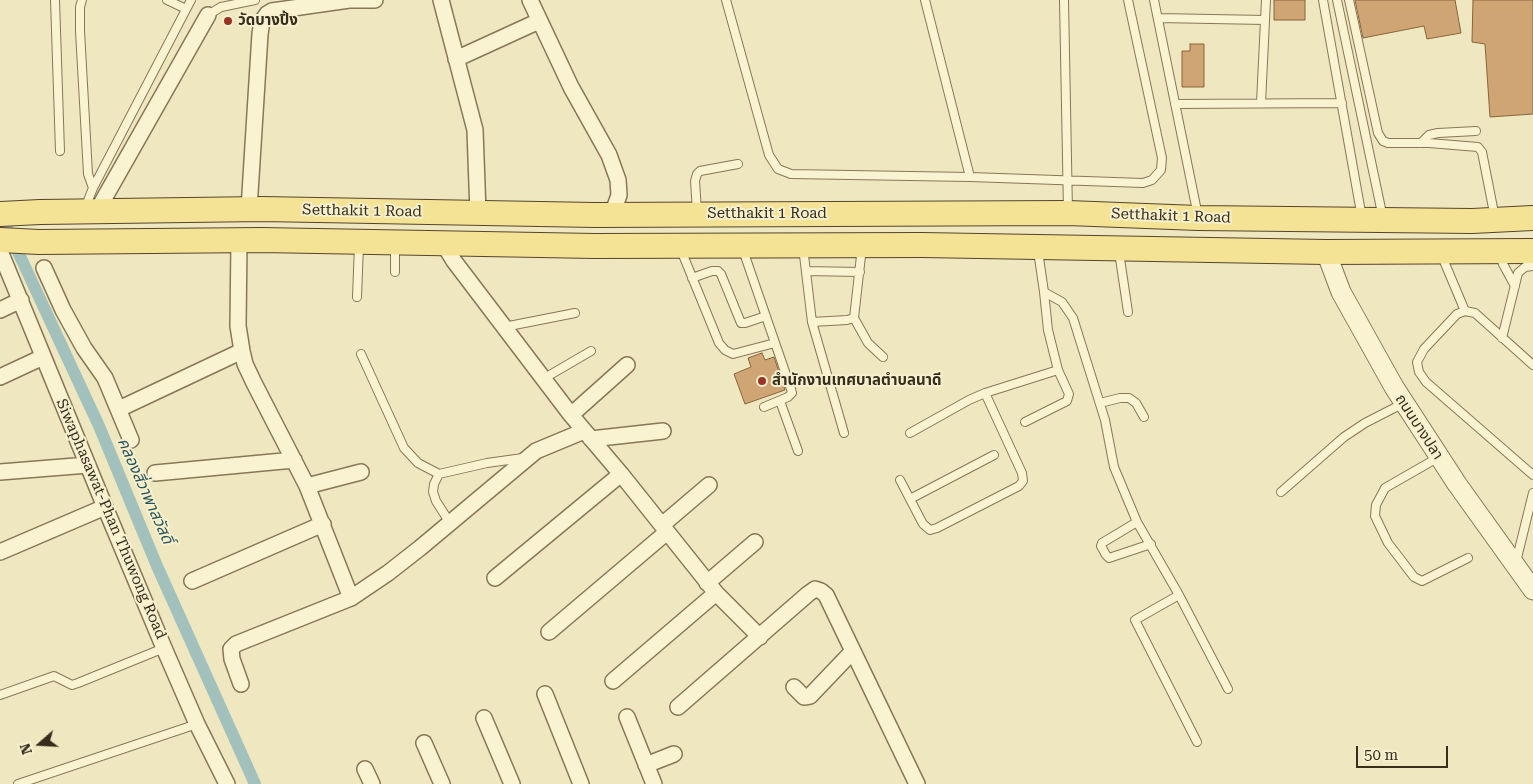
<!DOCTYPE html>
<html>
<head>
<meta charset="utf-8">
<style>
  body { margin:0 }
  #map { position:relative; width:1533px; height:784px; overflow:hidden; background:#efe7bf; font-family:"Roboto Serif",serif }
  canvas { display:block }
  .north { position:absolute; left:15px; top:719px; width:50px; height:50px; -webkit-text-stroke:4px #f6f0cf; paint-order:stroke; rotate:251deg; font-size:14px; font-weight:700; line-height:20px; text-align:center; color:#372d1c }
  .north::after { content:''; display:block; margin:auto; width:18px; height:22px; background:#372d1c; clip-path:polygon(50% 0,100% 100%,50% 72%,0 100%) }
  .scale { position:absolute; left:1356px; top:746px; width:92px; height:22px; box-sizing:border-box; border:2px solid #372d1c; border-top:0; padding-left:6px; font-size:15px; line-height:18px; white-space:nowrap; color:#372d1c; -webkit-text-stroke:4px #f6f0cf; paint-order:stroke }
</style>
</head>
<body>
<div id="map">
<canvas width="1533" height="784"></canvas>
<div class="north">N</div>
<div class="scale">50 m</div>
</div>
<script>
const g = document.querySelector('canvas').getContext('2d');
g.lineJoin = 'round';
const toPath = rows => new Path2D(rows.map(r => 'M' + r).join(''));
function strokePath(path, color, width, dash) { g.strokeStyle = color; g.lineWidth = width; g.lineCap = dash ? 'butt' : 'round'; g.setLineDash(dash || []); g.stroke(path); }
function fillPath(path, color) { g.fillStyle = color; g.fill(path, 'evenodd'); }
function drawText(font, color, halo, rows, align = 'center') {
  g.font = font + ' "Roboto Serif","Noto Sans Thai",serif'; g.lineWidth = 4; g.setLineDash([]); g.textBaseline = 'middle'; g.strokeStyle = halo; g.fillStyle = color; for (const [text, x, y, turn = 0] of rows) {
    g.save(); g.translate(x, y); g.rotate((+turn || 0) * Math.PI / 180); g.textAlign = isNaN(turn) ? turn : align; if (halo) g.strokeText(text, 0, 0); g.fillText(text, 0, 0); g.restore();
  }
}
strokePath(toPath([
  [0,213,99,426,157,566,255,784]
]), '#a2c1bc', 12);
const building = toPath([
  [1274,0,1305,0,1305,20,1274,20,1274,0],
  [1355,0,1455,0,1461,33,1427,39,1424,26,1363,38,1355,0],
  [1473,0,1533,0,1533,114,1490,117,1485,44,1472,42,1473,0],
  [1190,44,1204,44,1204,87,1182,87,1182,51,1190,51,1190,44],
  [762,353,765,360,774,357,785,390,745,404,734,374,751,367,748,358,762,353]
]);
fillPath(building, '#cfa573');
strokePath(building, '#88643c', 1);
const service = toPath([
  [55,0,60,151],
  [82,0,80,7,80,31,88,174,93,188],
  [167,0,186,9],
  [726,0,769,155,778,169,791,174,970,177,1143,183,1152,180,1161,170,1162,158,1128,0],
  [925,0,970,177],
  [1064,0,1068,211],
  [1154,0,1198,216],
  [1323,0,1362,218],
  [1337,0,1383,218],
  [1349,0,1378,133,1383,141,1388,143,1429,143,1478,147,1482,152,1495,218],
  [208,15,221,7,255,0],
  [1158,18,1265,20],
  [1261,103,1266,0],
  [1175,104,1342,103],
  [1421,143,1429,135,1438,133,1476,131],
  [85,208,93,188,191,0],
  [697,211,695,181,697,174,700,171,738,164],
  [395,244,395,272],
  [803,247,812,322,847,320,854,318],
  [862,247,854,318,868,343,883,357],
  [681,250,719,343,725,350,733,354,775,343],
  [743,250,791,389,792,393,788,397,764,407],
  [1038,251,1044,292,1062,302,1073,318,1105,420,1114,467,1137,522,1179,595,1228,689],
  [1119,252,1128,312],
  [1441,254,1465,311],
  [1500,254,1503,264,1515,286],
  [806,271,860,272],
  [692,278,712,271,718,271,721,274,741,323,745,323,766,316],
  [357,297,359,245],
  [812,322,844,433],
  [504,327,575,313],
  [1502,338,1518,273,1525,267,1533,266],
  [361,354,404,448,418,463,439,474],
  [1533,365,1475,313,1465,311,1457,314,1424,349,1417,362,1419,372,1426,382,1533,475],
  [543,379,591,351],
  [780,401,798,451],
  [1100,403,1120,398,1129,398,1136,403,1144,417],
  [1025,422,1067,401,1069,394,1058,370],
  [910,433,969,400,985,393],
  [1439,457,1385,488,1376,505,1375,516,1388,543,1414,577,1422,581,1468,558],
  [900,480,923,524,930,530,937,528,1019,486,1023,481,1022,473,985,393,1058,370,1048,330,1044,292],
  [1281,492,1344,437,1365,423,1404,403],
  [910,499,994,455],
  [1137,522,1102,543,1101,546,1106,555,1109,558,1151,544],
  [450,523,436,501,433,492,434,484,439,474,487,463,523,458],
  [1516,562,1533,493],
  [1179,595,1135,620,1197,742],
  [0,695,54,676,72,685,78,683,164,648],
  [18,784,197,724]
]);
const minor = toPath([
  [441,0,475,130,478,213],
  [530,0,571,87,609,155,618,180,619,195,612,215],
  [456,59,539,21],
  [249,209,260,34,262,21,267,14,272,11,349,0,375,0],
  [97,211,208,15],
  [239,241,238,326,242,351,245,364,254,383,307,486,351,598],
  [443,243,454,261,571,415,621,474,716,593,760,637],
  [0,251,105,507,164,648,197,724,227,784],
  [44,268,63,310,84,348,105,378,131,440],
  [0,310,21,300],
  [0,377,43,357],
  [119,409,242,351],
  [571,415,627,365],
  [591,439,663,431],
  [0,472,88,465],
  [155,473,294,460],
  [307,486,361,472],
  [662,525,709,485],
  [0,552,105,507],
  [495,578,621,474],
  [192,581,323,524],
  [707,583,755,542],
  [549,632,667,532],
  [613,681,716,593],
  [241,684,232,659,231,649,236,644,351,598,388,573,420,548,536,451,584,431],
  [794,687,804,697,810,696,853,651],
  [545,694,581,784],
  [678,707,808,594,815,589,821,591,826,595,917,784],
  [627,717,654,784],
  [484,718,512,784],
  [424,743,442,784],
  [646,765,674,754],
  [365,769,372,784]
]);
const tertiary = toPath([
  [1326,252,1341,292,1394,387,1457,484,1533,590]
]);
const primary = toPath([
  [0,214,40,212,262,209,595,215,1068,213,1198,218,1472,221,1533,218],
  [0,240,39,242,261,240,595,246,922,245,1326,252,1533,251]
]);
strokePath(service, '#887757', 10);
strokePath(minor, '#887757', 18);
strokePath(tertiary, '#887757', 21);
strokePath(primary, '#56442b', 26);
strokePath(service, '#faf3d2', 8);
strokePath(minor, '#faf3d2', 15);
strokePath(tertiary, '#faf3d2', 19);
strokePath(primary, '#f4e395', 24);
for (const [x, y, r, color] of [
  [228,21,5,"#993325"],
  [762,381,5,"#993325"]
]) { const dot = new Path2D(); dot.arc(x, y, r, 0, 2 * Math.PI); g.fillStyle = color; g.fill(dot); strokePath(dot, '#f6f0cf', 2); }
drawText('bold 15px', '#372d1c', '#f6f0cf', [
  ["วัดบางปิ้ง",238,21],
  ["สำนักงานเทศบาลตำบลนาดี",772,381]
], 'left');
drawText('15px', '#372d1c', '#f6f0cf', [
  ["Setthakit 1 Road",362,211,1],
  ["Setthakit 1 Road",767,214],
  ["Setthakit 1 Road",1171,216,2],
  ["ถนนบางปลา",1419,427,57],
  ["Siwaphasawat-Phan Thuwong Road",111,519,67]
]);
drawText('italic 16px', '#2a5558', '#f6f0cf', [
  ["คลองสี่วาพาสวัสดิ์",145,491,66]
]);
</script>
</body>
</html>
